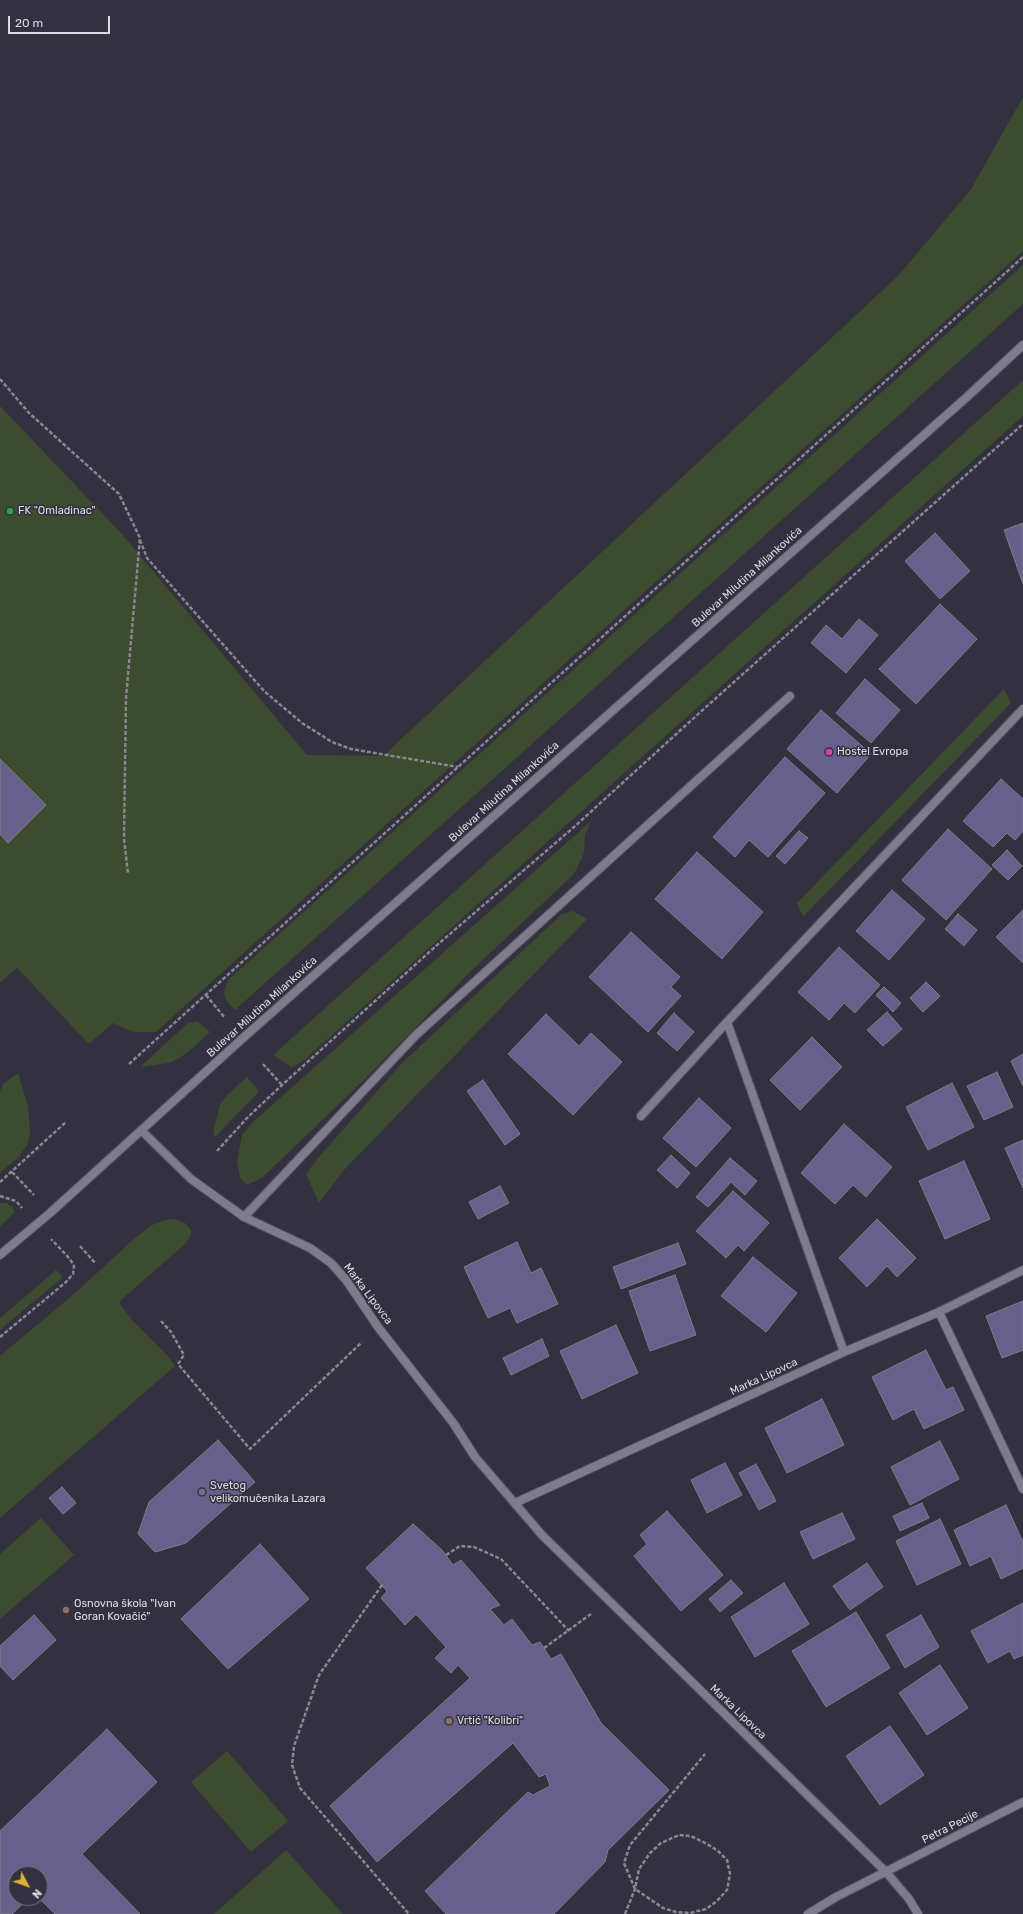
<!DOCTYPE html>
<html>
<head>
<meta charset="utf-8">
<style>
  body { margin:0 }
  #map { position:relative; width:1023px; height:1914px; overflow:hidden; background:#33313f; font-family:Rubik,sans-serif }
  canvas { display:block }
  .north { position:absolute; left:8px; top:1866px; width:40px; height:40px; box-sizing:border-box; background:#33313f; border:1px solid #767581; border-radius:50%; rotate:131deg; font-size:11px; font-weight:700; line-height:16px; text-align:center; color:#dbdae3 }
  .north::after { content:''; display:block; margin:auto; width:14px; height:18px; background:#dcb233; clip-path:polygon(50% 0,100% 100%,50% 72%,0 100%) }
  .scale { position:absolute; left:8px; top:16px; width:102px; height:18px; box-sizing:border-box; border:2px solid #dbdae3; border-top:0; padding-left:5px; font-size:12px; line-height:14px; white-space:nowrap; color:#dbdae3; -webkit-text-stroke:3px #33313f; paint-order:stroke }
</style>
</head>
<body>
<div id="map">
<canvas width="1023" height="1914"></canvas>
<div class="north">N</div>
<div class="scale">20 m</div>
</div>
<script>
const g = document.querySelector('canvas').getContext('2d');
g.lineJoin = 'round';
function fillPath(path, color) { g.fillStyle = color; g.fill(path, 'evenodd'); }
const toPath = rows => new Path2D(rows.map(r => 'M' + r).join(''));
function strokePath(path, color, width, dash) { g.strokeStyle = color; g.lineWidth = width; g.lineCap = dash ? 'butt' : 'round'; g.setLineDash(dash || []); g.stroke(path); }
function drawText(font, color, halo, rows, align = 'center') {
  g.font = font + ' Rubik,sans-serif'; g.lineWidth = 3; g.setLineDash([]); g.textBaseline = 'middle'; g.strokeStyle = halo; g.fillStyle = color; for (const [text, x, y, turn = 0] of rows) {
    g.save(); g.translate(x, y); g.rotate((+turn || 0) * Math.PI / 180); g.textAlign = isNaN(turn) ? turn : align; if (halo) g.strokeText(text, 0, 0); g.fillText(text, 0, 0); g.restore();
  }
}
fillPath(toPath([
  [1023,97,1023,251,156,1032,133,1032,113,1023,89,1044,17,968,0,983,0,406,122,534,307,755,383,756,899,275,971,189],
  [1023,265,1023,304,235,1010,225,999,224,992,228,980],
  [1023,380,1023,416,968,465,303,1061,297,1065,291,1067,273,1055],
  [1004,689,1011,703,803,917,797,903],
  [591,821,585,835,584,853,574,874,471,971,365,1079,263,1177,247,1185,240,1178,237,1161,242,1135,253,1122],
  [572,911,587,919,343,1171,319,1203,306,1174,317,1159,403,1062,562,914],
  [197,1021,210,1032,194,1047,181,1057,169,1063,140,1067,188,1023],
  [18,1073,28,1106,30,1134,27,1145,19,1157,0,1173,0,1091,3,1084],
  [247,1077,258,1090,257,1094,215,1137,213,1134,215,1125,220,1104,227,1095],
  [0,1203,6,1203,12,1206,15,1212,0,1226],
  [175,1219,185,1223,191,1230,191,1235,185,1244,120,1301,120,1304,132,1320,166,1354,175,1366,0,1518,0,1356,74,1294,135,1238,152,1225,165,1220],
  [56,1270,63,1277,0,1330,0,1318],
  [41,1518,74,1555,0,1619,0,1554],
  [227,1751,288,1821,251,1852,191,1782],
  [286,1850,343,1914,214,1914]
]), '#3d4b2e');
const building = toPath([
  [1023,523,1023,584,1004,530,1023,523],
  [935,533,970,571,940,599,905,561,935,533],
  [940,604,977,639,916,704,879,669,940,604],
  [859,619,878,635,846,673,811,643,826,625,842,639,859,619],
  [865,679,900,710,871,743,836,713,865,679],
  [821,710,871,754,837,793,787,749,821,710],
  [785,757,825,793,768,857,749,840,735,857,713,837,785,757],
  [0,759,46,805,8,843,0,834,0,759],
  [1001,779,1023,799,1023,831,1015,840,1007,833,993,847,963,821,1001,779],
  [948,829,992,869,946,920,902,880,948,829],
  [799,831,808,838,785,864,776,856,799,831],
  [1007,850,1022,866,1008,880,992,865,1007,850],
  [697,852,763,912,722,959,655,899,697,852],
  [892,890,925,919,889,960,856,931,892,890],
  [1023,910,1023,963,996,937,1023,910],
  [958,914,977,930,964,946,945,929,958,914],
  [631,932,680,977,671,987,681,996,648,1032,589,977,631,932],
  [839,947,880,985,855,1013,844,1003,829,1020,798,992,839,947],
  [926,982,940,996,923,1012,910,998,926,982],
  [884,987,901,1003,893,1012,876,995,884,987],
  [887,1012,902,1029,883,1046,867,1030,887,1012],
  [674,1013,694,1032,677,1051,657,1033,674,1013],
  [546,1014,579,1046,591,1033,622,1062,573,1115,508,1054,546,1014],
  [812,1037,842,1067,800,1110,770,1080,812,1037],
  [1023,1054,1023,1086,1011,1061,1023,1054],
  [997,1072,1013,1107,984,1120,967,1086,997,1072],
  [483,1080,520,1134,505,1145,467,1091,483,1080],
  [952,1083,974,1127,928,1150,906,1107,952,1083],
  [699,1098,731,1128,696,1167,663,1138,699,1098],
  [844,1124,892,1167,866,1197,853,1185,835,1204,801,1173,844,1124],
  [1023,1140,1023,1188,1005,1148,1023,1140],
  [671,1155,690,1173,677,1188,657,1170,671,1155],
  [730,1158,757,1181,745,1195,731,1182,708,1207,696,1197,730,1158],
  [964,1161,990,1219,945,1239,919,1181,964,1161],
  [500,1186,509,1203,478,1219,469,1202,500,1186],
  [733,1191,769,1223,744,1251,738,1245,726,1258,696,1231,733,1191],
  [877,1219,916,1258,897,1277,887,1266,867,1287,839,1258,877,1219],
  [517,1242,531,1273,541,1268,558,1304,517,1323,510,1308,488,1318,464,1267,517,1242],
  [678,1243,686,1264,621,1289,613,1267,678,1243],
  [753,1257,797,1293,766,1332,721,1296,753,1257],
  [675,1275,696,1335,650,1351,629,1291,675,1275],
  [1023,1301,1023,1350,1002,1358,986,1316,1023,1301],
  [616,1325,638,1373,582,1399,560,1351,616,1325],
  [542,1339,549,1356,511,1375,503,1358,542,1339],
  [926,1350,946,1390,953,1387,964,1410,924,1429,914,1409,893,1420,872,1377,926,1350],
  [822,1399,844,1445,787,1473,765,1428,822,1399],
  [218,1440,255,1482,186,1543,155,1552,138,1534,149,1502,218,1440],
  [940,1441,959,1479,910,1505,891,1467,940,1441],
  [725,1463,742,1495,707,1513,691,1480,725,1463],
  [756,1464,776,1501,759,1510,739,1473,756,1464],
  [62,1487,76,1503,63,1514,49,1498,62,1487],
  [922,1503,929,1518,900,1531,893,1516,922,1503],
  [1006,1505,1023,1542,1023,1568,1001,1579,991,1556,970,1566,954,1530,1006,1505],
  [667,1511,723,1575,681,1611,634,1556,647,1544,640,1535,667,1511],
  [842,1513,855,1539,813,1559,800,1532,842,1513],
  [940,1519,961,1564,917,1585,896,1541,940,1519],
  [413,1524,442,1550,453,1565,461,1560,500,1605,490,1609,504,1625,512,1619,532,1645,540,1642,551,1659,561,1654,601,1723,669,1790,608,1850,605,1862,554,1914,446,1914,425,1891,528,1792,533,1795,550,1786,546,1774,539,1777,513,1743,377,1862,330,1806,470,1678,458,1665,451,1673,435,1658,446,1647,416,1614,405,1625,381,1598,387,1591,366,1568,413,1524],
  [260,1544,309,1599,228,1669,181,1619,260,1544],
  [867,1563,883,1587,850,1610,833,1586,867,1563],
  [731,1580,743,1593,720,1612,709,1599,731,1580],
  [784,1583,809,1624,755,1657,731,1617,784,1583],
  [1023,1603,1023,1655,1014,1659,1010,1651,988,1663,971,1631,1023,1603],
  [856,1612,890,1668,826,1707,792,1651,856,1612],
  [34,1615,56,1640,13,1680,0,1666,0,1646,34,1615],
  [921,1615,939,1647,905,1668,886,1635,921,1615],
  [940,1665,968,1708,927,1735,899,1693,940,1665],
  [890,1726,924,1775,880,1805,846,1756,890,1726],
  [107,1729,157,1782,82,1854,140,1914,55,1914,39,1898,40,1874,16,1874,16,1898,29,1898,12,1914,0,1914,0,1831,107,1729]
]);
fillPath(building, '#67608b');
strokePath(building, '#7e7b8b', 1);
const service = toPath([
  [244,1217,416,1035,790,696]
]);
const minor = toPath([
  [641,1116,727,1022],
  [142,1131,191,1179,244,1217,310,1248,331,1263,346,1280,378,1327,454,1424,475,1457,542,1535,886,1872,909,1899,918,1914],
  [939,1312,1023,1489],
  [844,1352,727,1022,1023,709],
  [515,1503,844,1352,939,1312,1023,1270],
  [808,1914,836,1897,1023,1802]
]);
const tertiary = toPath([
  [0,1255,50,1213,243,1038,968,396,1023,345]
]);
strokePath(service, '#514f5a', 10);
strokePath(minor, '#514f5a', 10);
strokePath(tertiary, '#514f5a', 10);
strokePath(toPath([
  [0,379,29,413,119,494,140,538,126,698,124,838,128,874],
  [140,540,147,558,264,691,302,723,332,742,351,749,458,767],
  [206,995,225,1018],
  [129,1064,1023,257],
  [263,1064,282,1085],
  [217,1151,248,1117,282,1085,436,946,574,827,706,707,1023,424],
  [12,1172,34,1195],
  [0,1182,66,1122],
  [0,1196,16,1201,22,1208],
  [80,1246,96,1264],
  [161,1321,171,1332,184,1355,178,1364,250,1449,362,1342],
  [0,1337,66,1282,73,1274,74,1266,70,1259,51,1239],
  [446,1555,460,1546,474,1547,501,1559,569,1631],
  [382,1585,319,1675,294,1746,292,1765,300,1788,409,1914],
  [544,1648,591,1614],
  [625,1914,635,1889,639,1869,650,1853,661,1843,679,1835,691,1836,707,1844,718,1851,727,1860,730,1874,727,1890,717,1901,706,1909,690,1913,676,1912,663,1908,635,1889,624,1863,630,1845,705,1754]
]), '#898792', 2.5, [4, 2]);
strokePath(service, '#7e7c8c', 8);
strokePath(minor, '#7e7c8c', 8);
strokePath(tertiary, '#7e7c8c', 8);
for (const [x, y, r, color] of [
  [10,511,4,"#2e9e5b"],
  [829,752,4,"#d1479c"],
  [202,1492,4,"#6b7280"],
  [66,1610,4,"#8d6e63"],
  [449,1721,4,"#8d6e63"]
]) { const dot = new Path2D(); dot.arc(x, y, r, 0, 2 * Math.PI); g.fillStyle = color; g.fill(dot); strokePath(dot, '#33313f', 1.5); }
drawText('11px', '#dbdae3', '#33313f', [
  ["FK \"Omladinac\"",18,511],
  ["Hostel Evropa",837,752],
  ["Svetog",210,1486],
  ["velikomučenika Lazara",210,1499],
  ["Osnovna škola \"Ivan",74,1604],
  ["Goran Kovačić\"",74,1617],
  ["Vrtić \"Kolibri\"",457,1721]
], 'left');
drawText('11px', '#dbdae3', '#33313f', [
  ["Bulevar Milutina Milankovića",747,577,-42],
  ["Bulevar Milutina Milankovića",504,792,-42],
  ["Bulevar Milutina Milankovića",262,1007,-42],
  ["Marka Lipovca",368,1294,53],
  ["Marka Lipovca",764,1377,-25],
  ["Marka Lipovca",738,1712,44],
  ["Petra Pecije",950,1827,-27]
]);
</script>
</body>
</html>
